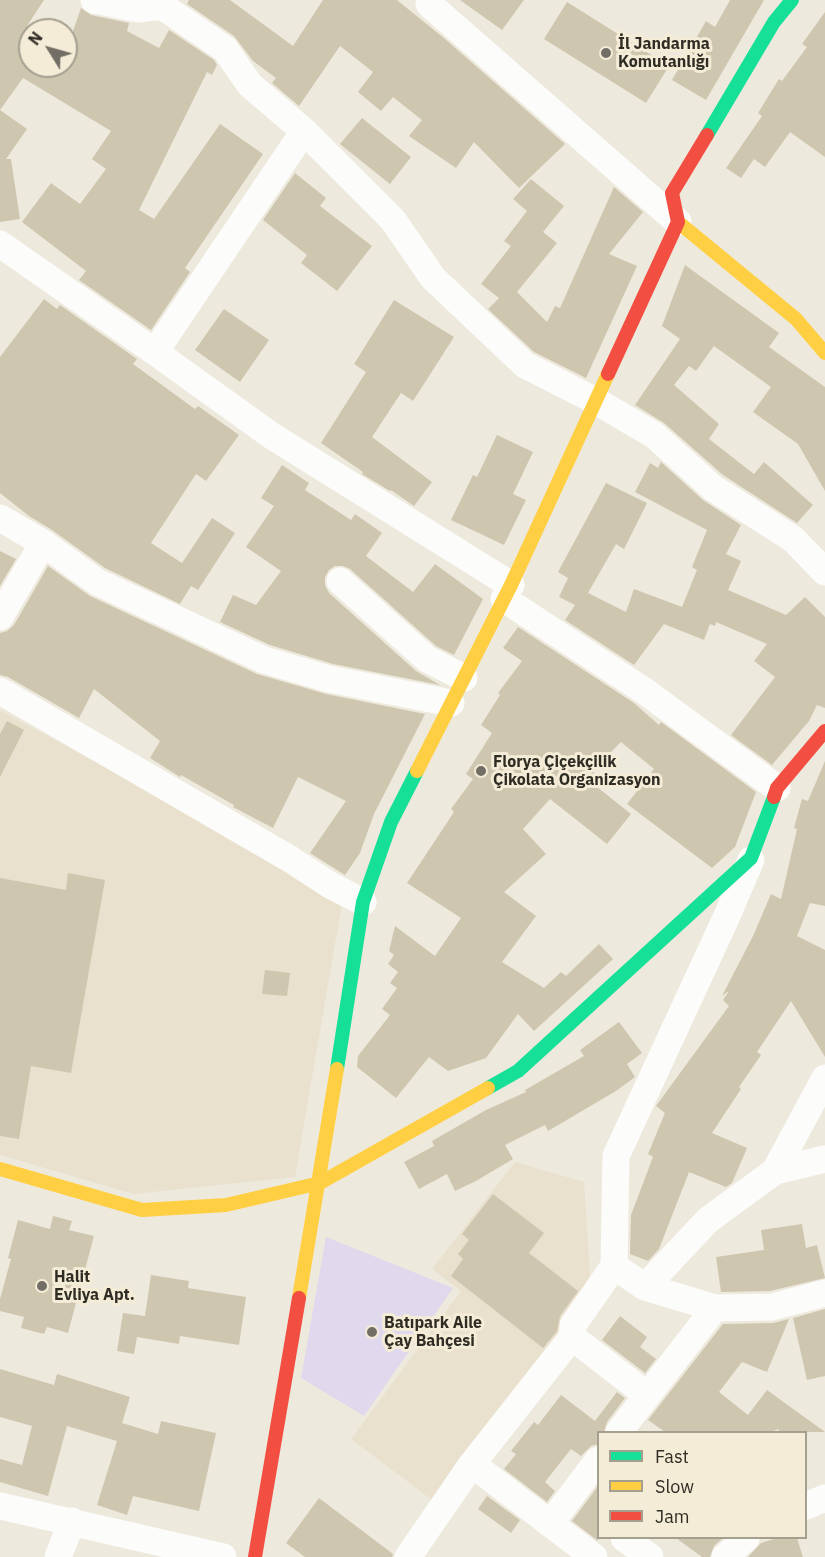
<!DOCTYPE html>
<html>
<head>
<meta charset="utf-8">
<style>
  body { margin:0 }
  #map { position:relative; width:825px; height:1557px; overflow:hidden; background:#eee9dd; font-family:"IBM Plex Sans",sans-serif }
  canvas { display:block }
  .legend { position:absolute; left:597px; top:1431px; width:210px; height:108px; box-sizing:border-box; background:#f4ecd7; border:2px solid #a59f8f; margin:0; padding:8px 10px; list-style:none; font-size:18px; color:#2f2c24 }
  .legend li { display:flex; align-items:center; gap:12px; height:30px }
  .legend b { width:30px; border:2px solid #a59f8f }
  .north { position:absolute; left:18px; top:18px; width:60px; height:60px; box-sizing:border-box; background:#f4ecd7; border:2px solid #a59f8f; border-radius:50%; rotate:307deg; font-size:16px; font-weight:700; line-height:24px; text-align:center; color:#2f2c24 }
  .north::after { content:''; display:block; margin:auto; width:21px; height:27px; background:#726e65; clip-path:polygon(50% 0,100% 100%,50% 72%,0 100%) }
</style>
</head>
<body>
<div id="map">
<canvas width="825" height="1557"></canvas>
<ul class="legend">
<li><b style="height:8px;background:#16e098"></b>Fast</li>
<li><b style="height:8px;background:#ffcf43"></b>Slow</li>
<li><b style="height:8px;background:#f24e42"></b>Jam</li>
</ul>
<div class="north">N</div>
</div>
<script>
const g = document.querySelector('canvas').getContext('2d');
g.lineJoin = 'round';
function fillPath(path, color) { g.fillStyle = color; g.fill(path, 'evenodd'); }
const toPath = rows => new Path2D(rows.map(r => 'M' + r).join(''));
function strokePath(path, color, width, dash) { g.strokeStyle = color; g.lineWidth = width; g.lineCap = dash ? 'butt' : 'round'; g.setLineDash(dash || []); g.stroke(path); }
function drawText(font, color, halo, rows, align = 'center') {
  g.font = font + ' "IBM Plex Sans",sans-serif'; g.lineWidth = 6; g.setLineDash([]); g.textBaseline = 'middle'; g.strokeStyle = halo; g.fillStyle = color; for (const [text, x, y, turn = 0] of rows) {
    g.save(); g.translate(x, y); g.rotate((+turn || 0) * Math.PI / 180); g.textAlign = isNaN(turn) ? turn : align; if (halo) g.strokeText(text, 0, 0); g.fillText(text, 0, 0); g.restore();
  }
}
fillPath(toPath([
  [0,710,343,897,295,1177,134,1194,0,1155],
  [515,1162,584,1182,591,1290,432,1500,351,1439,461,1291,432,1269]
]), '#e9e1cd');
fillPath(toPath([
  [326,1237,453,1288,364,1416,301,1378]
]), '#e0d8ed');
fillPath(toPath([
  [0,0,44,0,27,26,30,28,30,66,66,66,66,51,81,8,91,15,129,23,127,31,159,48,169,30,214,60,217,65,212,75,207,72,139,210,154,219,220,124,263,154,185,268,190,272,151,330,79,280,86,271,22,222,51,183,80,204,106,169,92,159,111,131,23,78,0,110,27,129,6,159,11,159,20,219,0,222],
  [189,0,230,0,293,46,323,0,397,0,445,39,565,144,519,188,474,142,456,168,409,136,422,120,393,97,381,111,358,92,373,72,340,46,299,106,272,83,276,78,253,61,234,36,187,4],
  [460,0,524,0,502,30],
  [730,0,764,0,706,100,672,80,706,21,715,27],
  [567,2,669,66,646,103,544,39],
  [825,12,825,157,790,132,765,167,754,159,741,178,726,168,762,116,758,113,779,79,782,81,807,47,802,44],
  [362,118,411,157,390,184,340,144],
  [295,173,326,198,320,206,372,246,337,291,301,263,307,255,263,220],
  [531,179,564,206,543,232,557,243,517,292,547,322,555,306,560,308,614,187,643,212,609,254,637,266,586,378,534,352,488,309,499,298,481,284,511,246,504,241,527,211,513,199],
  [685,265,779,333,769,347,825,387,825,491,798,444,753,412,771,387,714,346,696,371,689,366,674,385,719,424,709,439,754,474,764,462,813,505,797,523,723,475,664,423,635,405,680,339,662,326],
  [44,299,57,309,60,305,137,359,133,364,195,409,198,406,239,435,206,481,196,474,151,543,182,563,212,518,235,533,198,590,191,586,180,604,105,568,52,530,29,516,0,493,0,357],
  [394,300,454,337,413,401,401,393,372,437,432,482,414,506,391,490,390,491,362,474,363,472,321,443,366,372,354,364],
  [224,309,269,340,240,382,195,350],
  [497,435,533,452,513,494,526,500,504,545,451,520,473,475,477,477],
  [661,462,703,500,741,525,726,554,741,561,728,590,786,615,805,597,825,617,825,708,817,705,809,721,772,765,731,735,775,677,754,661,767,644,716,622,715,626,710,624,704,640,664,624,634,665,565,620,575,605,559,597,568,578,558,572,606,483,647,503,624,549,616,544,588,593,626,612,634,589,682,607,697,570,692,567,707,530,635,492,650,463,658,468],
  [282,465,309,483,305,490,351,520,355,514,382,533,366,556,413,592,435,564,483,599,454,655,436,646,350,569,343,566,335,566,329,570,325,577,325,585,329,593,416,671,440,685,333,664,270,645,220,622,233,595,256,605,281,571,246,547,274,506,261,498],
  [0,551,16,559,0,586],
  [48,566,90,596,257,674,326,694,425,714,374,814,360,853,345,875,310,853,346,801,298,777,273,828,233,807,234,805,181,775,180,777,150,758,160,741,94,689,79,718,8,677,0,675,0,633,7,631,14,625],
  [518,627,634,703,659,725,661,722,756,792,735,847,712,868,627,804,654,769,621,742,592,771,598,776,592,783,631,814,607,844,550,799,523,829,546,854,504,892,536,916,502,962,544,988,561,972,566,976,599,944,613,959,534,1031,518,1014,486,1058,448,1071,429,1057,396,1098,357,1067,358,1056,390,1015,382,1009,397,988,390,983,398,972,388,964,394,955,389,951,395,926,435,956,461,918,407,883,454,812,451,809,473,779,466,774,492,733,481,725,500,695,498,693,522,661,503,648],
  [7,721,24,730,0,777,0,734],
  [825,761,825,906,810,903,797,936,825,950,825,1057,791,1001,757,1052,761,1055,739,1087,741,1089,712,1133,747,1148,732,1183,726,1187,689,1172,659,1249,648,1261,630,1254,631,1215,653,1157,648,1154,665,1113,656,1106,729,1006,723,1000,729,991,722,996,753,936,771,894,781,899,797,829,794,828,802,799,808,801],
  [68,873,105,880,71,1073,31,1066,19,1139,0,1136,0,878,66,890],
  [265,970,290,973,287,996,262,994],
  [619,1022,642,1053,627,1064,635,1077,616,1091,548,1131,545,1125,505,1145,513,1159,476,1181,455,1191,447,1174,419,1189,404,1162,434,1146,432,1141,486,1110,526,1092,525,1090,584,1056,580,1050],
  [493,1194,544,1233,529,1253,578,1291,560,1316,557,1331,543,1348,451,1276,463,1259,458,1254,469,1240,462,1234],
  [53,1216,72,1221,69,1230,94,1236,68,1333,47,1327,44,1334,21,1328,24,1317,0,1311,0,1299,11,1259,8,1258,18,1220,50,1229],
  [802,1224,806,1248,817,1245,825,1278,770,1291,721,1292,716,1257,764,1250,761,1230],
  [151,1275,189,1281,188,1288,246,1297,239,1345,180,1336,179,1344,137,1337,134,1354,117,1351,123,1313,145,1316],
  [825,1309,825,1376,807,1380,793,1318],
  [620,1316,647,1337,640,1347,656,1359,645,1373,602,1340],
  [789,1319,767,1372,742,1362,719,1392,748,1415,767,1390,825,1432,780,1432,778,1429,771,1432,665,1432,648,1420,723,1324,773,1323],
  [0,1369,54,1385,57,1374,130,1397,122,1423,158,1434,161,1421,216,1433,199,1511,133,1496,127,1515,97,1505,117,1441,67,1426,48,1496,0,1482,0,1459,22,1465,32,1426,0,1417],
  [617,1392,625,1398,607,1422,604,1432,598,1432,598,1444,591,1446,581,1456,571,1449,545,1482,555,1491,547,1502,504,1469,516,1454,511,1451,534,1422,538,1425,561,1395,595,1421],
  [598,1486,598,1541,572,1521],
  [487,1496,520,1520,511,1533,478,1509],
  [319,1498,393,1554,392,1557,305,1557,286,1543],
  [676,1538,723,1538,714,1546,710,1557,702,1557],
  [777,1538,797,1538,803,1557,748,1557,761,1543]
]), '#cfc6af');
strokePath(toPath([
  [94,0,138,9,162,6,225,49,250,85,304,131,393,220,433,278,525,365,596,401,654,435,713,488,793,539,825,572],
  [431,0,429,4,678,222],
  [0,244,155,352,272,436,511,585],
  [155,352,304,131],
  [0,518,43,543,97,582,264,660,329,679,451,703],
  [340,581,427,659,464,678],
  [504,599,643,690,777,788],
  [0,617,43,543],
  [0,691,290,859,330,885,363,902],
  [775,1171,825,1078],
  [614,1266,645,1287,708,1220,775,1171,825,1159],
  [645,1287,715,1308,772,1307,825,1293],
  [572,1337,647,1395],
  [619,1432,715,1308],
  [472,1464,594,1557],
  [0,1506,223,1557],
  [806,1506,825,1498],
  [550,1524,598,1460],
  [624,1538,650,1557],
  [58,1557,72,1521],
  [408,1557,472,1464,572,1337,573,1325,614,1266,616,1156,726,918,751,860],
  [725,1557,746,1538]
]), '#fcfcfa', 27);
strokePath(toPath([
  [707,135,774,22,792,0],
  [337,1069,363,902,391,822,417,771],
  [488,1088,518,1071,751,858,774,797]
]), '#16e098', 14);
strokePath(toPath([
  [678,222,796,319,825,353],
  [417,771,511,585,608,374],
  [0,1169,142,1210,226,1205,320,1183,488,1088],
  [299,1298,337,1069]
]), '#ffcf43', 14);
strokePath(toPath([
  [608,374,678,222,672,193,707,135],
  [774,797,777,788,825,731],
  [255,1557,299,1298]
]), '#f24e42', 14);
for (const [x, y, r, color] of [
  [606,53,6,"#726e65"],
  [481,771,6,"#726e65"],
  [42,1286,6,"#726e65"],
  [372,1332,6,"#726e65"]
]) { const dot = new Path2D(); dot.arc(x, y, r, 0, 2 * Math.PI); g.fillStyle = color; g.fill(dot); strokePath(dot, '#f4ecd7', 2); }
drawText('bold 16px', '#2f2c24', '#f4ecd7', [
  ["İl Jandarma",618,44],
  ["Komutanlığı",618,62],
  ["Florya Çiçekçilik",493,762],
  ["Çikolata Organizasyon",493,780],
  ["Halit",54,1277],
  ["Evliya Apt.",54,1295],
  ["Batıpark Aile",384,1323],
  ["Çay Bahçesi",384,1341]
], 'left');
</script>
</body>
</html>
